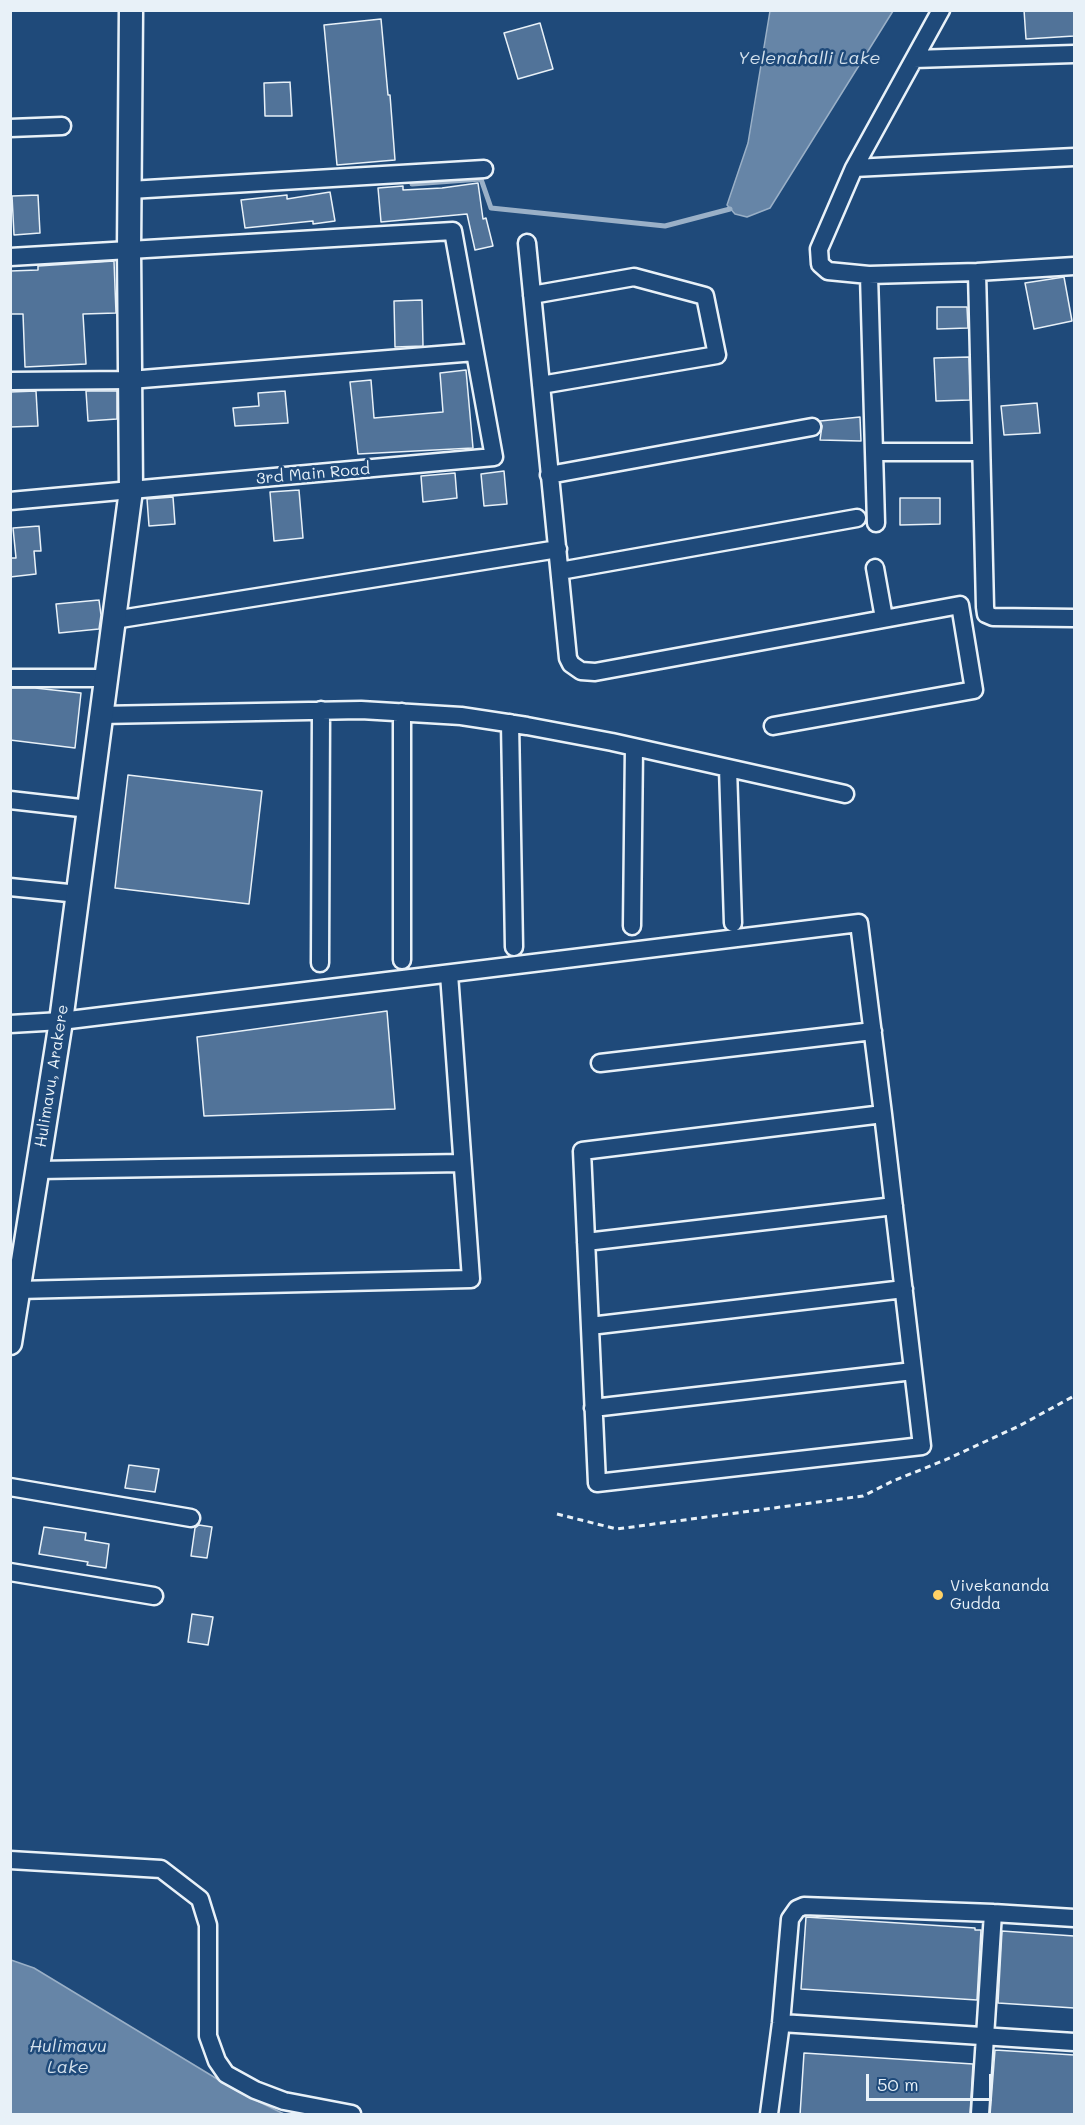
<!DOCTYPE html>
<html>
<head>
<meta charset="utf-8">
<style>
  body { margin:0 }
  #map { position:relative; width:1085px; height:2125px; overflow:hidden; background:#1f4a7a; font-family:Mali,sans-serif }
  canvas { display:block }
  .frame { position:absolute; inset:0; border:12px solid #e8f1f8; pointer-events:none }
  .scale { position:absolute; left:866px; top:2074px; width:126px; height:27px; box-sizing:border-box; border:3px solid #e8f1f8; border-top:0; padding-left:8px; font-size:18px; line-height:21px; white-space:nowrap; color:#e8f1f8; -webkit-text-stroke:4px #1f4a7a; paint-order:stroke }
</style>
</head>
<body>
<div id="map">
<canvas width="1085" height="2125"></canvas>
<div class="frame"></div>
<div class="scale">50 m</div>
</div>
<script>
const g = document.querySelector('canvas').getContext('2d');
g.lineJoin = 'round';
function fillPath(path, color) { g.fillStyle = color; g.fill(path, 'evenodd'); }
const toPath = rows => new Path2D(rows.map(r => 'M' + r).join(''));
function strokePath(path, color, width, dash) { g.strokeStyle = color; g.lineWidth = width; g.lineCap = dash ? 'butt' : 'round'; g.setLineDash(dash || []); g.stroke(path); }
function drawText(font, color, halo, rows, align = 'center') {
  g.font = font + ' Mali,sans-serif'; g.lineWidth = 5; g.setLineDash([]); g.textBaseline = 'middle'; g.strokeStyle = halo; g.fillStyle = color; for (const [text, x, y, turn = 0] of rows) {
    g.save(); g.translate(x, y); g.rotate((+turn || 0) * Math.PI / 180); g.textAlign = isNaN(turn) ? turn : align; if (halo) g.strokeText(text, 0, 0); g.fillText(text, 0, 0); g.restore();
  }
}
const water = toPath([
  [770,11,893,11,770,208,747,217,735,214,727,205,748,143,770,11],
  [11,1960,34,1968,237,2091,284,2114,11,2114,11,1960]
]);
fillPath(water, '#6685a7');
strokePath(water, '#9ab0c7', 1.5);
strokePath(toPath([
  [412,184,481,179,491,208,665,226,730,209]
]), '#9ab0c7', 5);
const building = toPath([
  [1024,10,1074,10,1074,36,1026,39,1024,10],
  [381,19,388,95,390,95,395,160,337,165,324,25,381,19],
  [540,23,553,69,518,79,504,33,540,23],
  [290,82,292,116,265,116,264,83,290,82],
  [478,183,483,219,486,218,493,246,475,250,467,214,381,222,378,188,403,186,403,190,442,188,478,183],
  [330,192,335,221,313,224,313,221,245,228,241,200,287,195,287,199,330,192],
  [38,195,40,233,14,235,12,196,38,195],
  [114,261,116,313,83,314,86,364,25,367,23,314,10,314,10,271,38,270,38,266,114,261],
  [1064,277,1072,321,1034,329,1025,283,1064,277],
  [422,300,423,346,395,347,394,301,422,300],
  [937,307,967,307,968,328,937,329,937,307],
  [969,357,970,400,936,401,934,358,969,357],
  [466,370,473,448,358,454,350,382,371,380,374,418,443,412,440,373,466,370],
  [36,391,38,426,10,427,10,392,36,391],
  [86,391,117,391,117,419,88,421,86,391],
  [285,391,288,423,235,426,233,408,259,406,258,393,285,391],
  [1037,403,1040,433,1004,435,1001,406,1037,403],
  [860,417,861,441,820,440,822,426,820,421,860,417],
  [504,471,507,504,484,506,481,474,504,471],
  [455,473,457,498,423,502,421,476,455,473],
  [299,490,303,538,274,541,270,492,299,490],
  [173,497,175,524,149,526,147,499,173,497],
  [900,498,940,498,940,524,900,525,900,498],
  [39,526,41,551,34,551,36,574,10,577,10,558,16,558,13,528,39,526],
  [99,600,101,615,99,629,59,633,56,604,99,600],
  [10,688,35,688,81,693,75,748,10,740,10,688],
  [128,775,262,791,249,904,115,888,128,775],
  [387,1011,395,1109,204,1116,197,1037,387,1011],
  [129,1465,159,1469,155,1492,125,1488,129,1465],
  [199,1525,212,1527,207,1558,191,1556,195,1528,199,1525],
  [44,1527,86,1533,85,1540,109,1544,106,1568,87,1565,88,1562,39,1554,44,1527],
  [192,1614,213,1617,208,1645,188,1642,192,1614],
  [806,1917,975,1928,975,1930,981,1930,977,2000,801,1989,806,1917],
  [1002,1931,1074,1936,1074,2008,998,2003,1002,1931],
  [995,2050,1074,2055,1074,2115,990,2115,995,2050],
  [804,2053,973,2064,970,2115,800,2115,804,2053]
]);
fillPath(building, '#517399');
strokePath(building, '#e8f1f8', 1.5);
const street = toPath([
  [941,10,854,168,819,249,820,264,828,271,869,275,977,272,1074,266],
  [914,59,1074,54],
  [10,128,62,126],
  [854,168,1074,157],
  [130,190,484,169],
  [527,243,568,658,571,664,581,671,595,672,960,605,974,690,773,726],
  [10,257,453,231,494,457,10,501],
  [977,272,985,607,986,614,993,617,1074,618],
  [869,275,876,523],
  [532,295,634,277,705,296,717,355,541,385],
  [10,381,130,380,475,352],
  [874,452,981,452],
  [549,475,812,427],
  [875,568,884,618],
  [560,571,857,518],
  [114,620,558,549],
  [10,678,106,678],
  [402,712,402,960],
  [100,715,361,710,461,716,527,726,612,742,845,794],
  [510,723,514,947],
  [728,768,733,923],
  [10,800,89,809],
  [10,887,78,894],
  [632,926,634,747],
  [320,963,321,710],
  [10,1024,61,1021,859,923,883,1114,922,1446,597,1483,582,1151,883,1114],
  [600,1063,873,1031],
  [38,1170,462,1163],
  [586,1242,894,1206],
  [18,1290,471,1279,449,974],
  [590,1326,904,1289],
  [593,1408,913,1371],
  [10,1487,191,1518],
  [10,1572,154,1596],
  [10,1860,161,1869,200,1899,208,1925,208,2036,217,2061,226,2074,255,2090,284,2101,352,2114],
  [781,2023,1074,2042],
  [769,2114,781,2023,790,1919,797,1909,804,1906,993,1913,1074,1918],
  [980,2114,993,1913]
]);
const secondary = toPath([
  [10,1343,61,1021,131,490,129,250,131,10]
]);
strokePath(street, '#e8f1f8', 21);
strokePath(secondary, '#e8f1f8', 27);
strokePath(toPath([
  [557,1514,617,1529,863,1496,893,1481,945,1460,1019,1426,1074,1396]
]), '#e8f1f8', 3, [6, 4.5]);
strokePath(street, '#1f4a7a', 16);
strokePath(secondary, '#1f4a7a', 22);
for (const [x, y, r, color] of [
  [938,1595,6,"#ffd166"]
]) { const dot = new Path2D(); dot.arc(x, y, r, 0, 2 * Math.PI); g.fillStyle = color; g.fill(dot); strokePath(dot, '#1f4a7a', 2); }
drawText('16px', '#e8f1f8', '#1f4a7a', [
  ["3rd Main Road",313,474,-5],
  ["Hulimavu, Arakere",52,1076,-81]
]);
drawText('16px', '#e8f1f8', '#1f4a7a', [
  ["Vivekananda",950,1586],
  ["Gudda",950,1604]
], 'left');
drawText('italic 18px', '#d4e1ec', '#1f4a7a', [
  ["Yelenahalli Lake",809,58],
  ["Hulimavu",68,2046],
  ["Lake",68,2067]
]);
</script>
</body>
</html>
